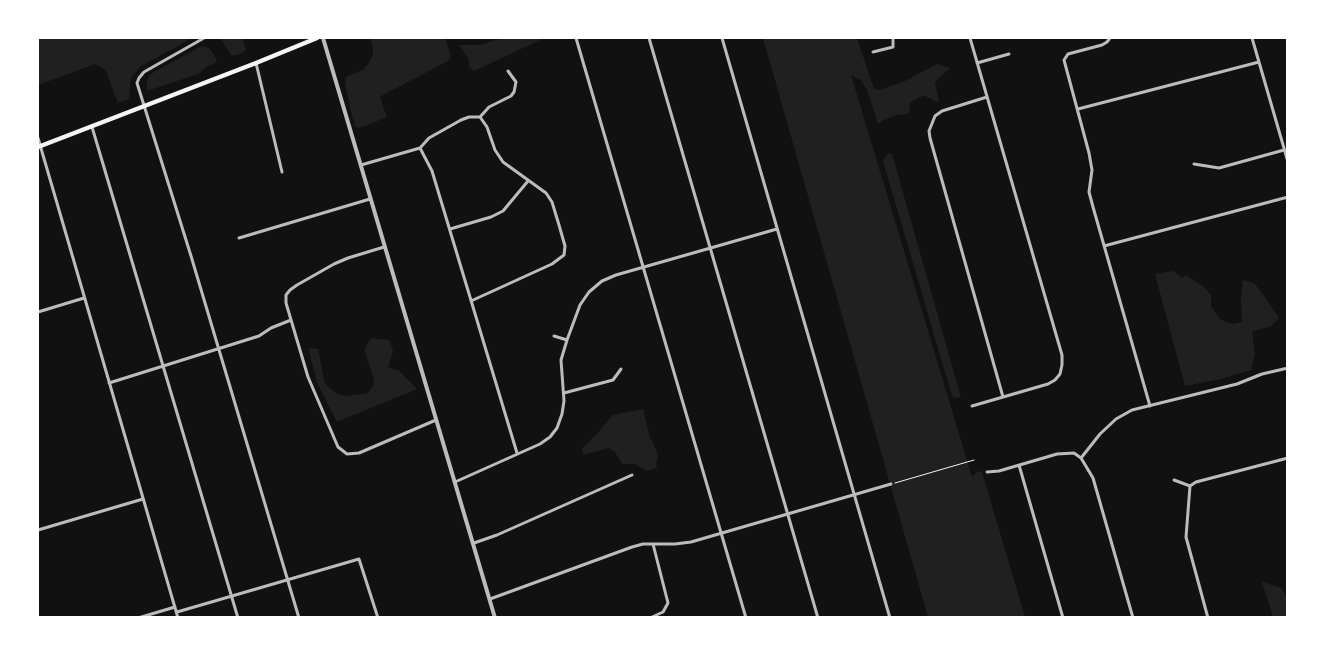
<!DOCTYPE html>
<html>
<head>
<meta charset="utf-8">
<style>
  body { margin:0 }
  #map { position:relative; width:1325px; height:655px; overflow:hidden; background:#111; font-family:"Work Sans",sans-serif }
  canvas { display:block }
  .frame { position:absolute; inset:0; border:39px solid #fff; pointer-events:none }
</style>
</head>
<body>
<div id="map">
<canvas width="1325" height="655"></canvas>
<div class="frame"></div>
</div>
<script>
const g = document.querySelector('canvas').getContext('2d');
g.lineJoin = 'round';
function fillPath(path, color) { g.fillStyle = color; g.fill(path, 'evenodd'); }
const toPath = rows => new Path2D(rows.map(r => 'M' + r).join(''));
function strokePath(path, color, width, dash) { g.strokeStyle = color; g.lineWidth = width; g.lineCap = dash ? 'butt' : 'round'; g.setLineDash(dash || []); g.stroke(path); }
fillPath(toPath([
  [38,38,192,38,140,67,131,78,129,99,118,103,105,69,95,64,38,85],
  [220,38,242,38,246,49,244,52,237,55,231,55],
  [369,38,445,38,451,56,448,61,381,96,380,98,387,117,360,128,355,127,349,103,345,84,346,77,363,70,368,64,373,55,373,45],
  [503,38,541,38,542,39,474,71,469,67,469,60,459,45,480,45],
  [763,38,857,38,874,89,879,90,905,81,937,64,950,68,935,82,939,103,923,95,910,103,909,114,896,115,882,121,878,124,867,90,861,80,851,75,972,477,978,471,982,472,1025,617,928,617],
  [202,46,209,48,217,60,216,62,206,67,198,74,153,89,146,90,148,77,154,72],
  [888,154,892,154,961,397,956,398,952,396,883,161],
  [1173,271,1182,278,1186,275,1204,287,1211,295,1211,306,1220,319,1232,324,1242,322,1241,299,1243,280,1254,283,1267,300,1279,318,1271,326,1252,332,1255,354,1251,370,1221,379,1185,386,1155,274],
  [371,338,389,340,393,351,388,367,398,370,417,389,337,422,318,385,308,348,318,349,325,384,337,394,347,396,368,393,374,384,373,376,364,350],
  [643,409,649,434,658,455,656,464,657,468,646,471,635,464,622,464,615,452,609,448,583,455,582,449,602,428,613,415],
  [1262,582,1282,588,1287,598,1287,617,1273,617]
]), '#202020');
strokePath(toPath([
  [895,483,974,460]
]), '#f5f5f5', 1);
strokePath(toPath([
  [204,38,144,72,139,78,137,83,191,256,299,618],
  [576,38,746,618],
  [649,38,818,618],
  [722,38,890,618],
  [970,38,1062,355,1062,365,1060,374,1055,380,1048,384,972,406],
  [1110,38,1107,42,1102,45,1068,54,1064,60,1089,153,1092,170,1089,192,1093,207,1150,406],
  [1252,38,1288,162],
  [873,52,893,47,893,38],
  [256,63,282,172],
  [977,63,1009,54],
  [987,97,942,111,935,116,929,131,930,138,1003,397],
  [1078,109,1259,62],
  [480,117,489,107,511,96,514,92,516,82,508,71],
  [92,127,238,618],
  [38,138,178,618],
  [420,148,432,171,517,453],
  [1194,164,1219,168,1284,150],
  [361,165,420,148,429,138,461,120,469,117,480,117,487,127,495,150,503,162,546,193,552,202,559,225,565,246,564,255,552,264,471,301],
  [450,229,491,217,503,211,528,181],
  [239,238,370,199],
  [1104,246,1288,197],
  [384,247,348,258,334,264,297,285,290,290,286,295,286,303,308,377,338,447,347,454,359,453,436,420],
  [38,312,84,298],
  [554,336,567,340],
  [109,383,259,336,271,328,291,320],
  [564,393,613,380,621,369],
  [1081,458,1100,434,1116,419,1132,410,1237,384,1262,374,1288,368],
  [1019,465,1063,618],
  [987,472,999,471,1057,454,1074,453,1081,458,1093,478,1133,618],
  [1174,480,1190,486,1196,482,1288,458],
  [455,482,540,444,550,437,557,428,562,414,564,401,561,360,567,340,580,305,589,292,602,281,616,275,777,229],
  [1190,486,1186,537,1208,618],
  [38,530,143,499],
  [474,543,497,535,632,475],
  [490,599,632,547,643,544,675,544,691,542,891,484],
  [177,612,359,559,378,618],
  [138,618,175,607],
  [650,618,663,612,668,603,653,544]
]), '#bcbcbc', 3);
strokePath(toPath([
  [323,38,495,618]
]), '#bcbcbc', 4);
strokePath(toPath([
  [38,147,256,63,317,38]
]), '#f5f5f5', 4.5);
</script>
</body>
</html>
